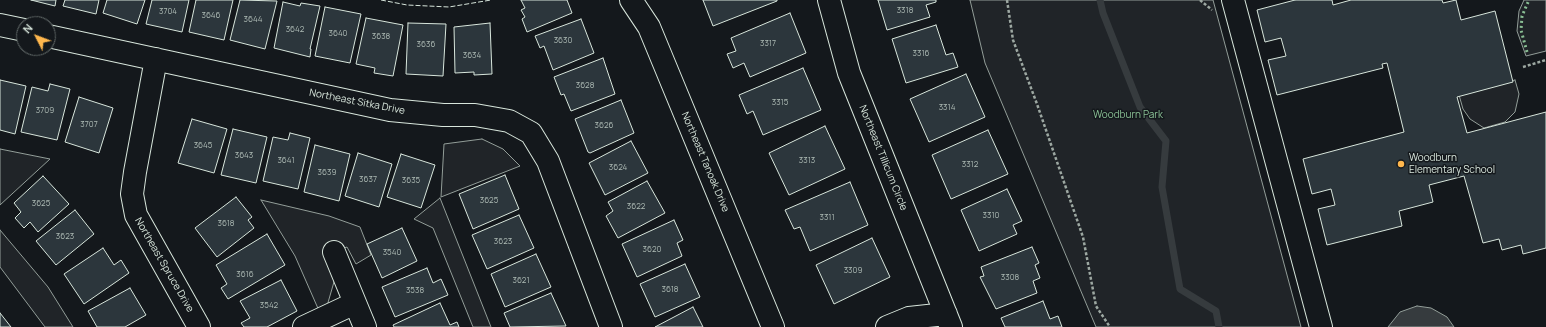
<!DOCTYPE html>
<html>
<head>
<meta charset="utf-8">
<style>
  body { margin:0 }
  #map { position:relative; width:1546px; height:327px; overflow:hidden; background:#14181c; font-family:Manrope,sans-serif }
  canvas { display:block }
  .north { position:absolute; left:16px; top:16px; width:40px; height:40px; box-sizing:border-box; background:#14181c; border:1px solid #626a69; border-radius:50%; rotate:312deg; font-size:11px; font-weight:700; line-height:16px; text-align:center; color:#d8e6dc }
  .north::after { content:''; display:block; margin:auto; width:14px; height:18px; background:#ffb74d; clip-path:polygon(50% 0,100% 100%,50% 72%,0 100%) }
</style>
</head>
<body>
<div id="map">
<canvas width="1546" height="327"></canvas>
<div class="north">N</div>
</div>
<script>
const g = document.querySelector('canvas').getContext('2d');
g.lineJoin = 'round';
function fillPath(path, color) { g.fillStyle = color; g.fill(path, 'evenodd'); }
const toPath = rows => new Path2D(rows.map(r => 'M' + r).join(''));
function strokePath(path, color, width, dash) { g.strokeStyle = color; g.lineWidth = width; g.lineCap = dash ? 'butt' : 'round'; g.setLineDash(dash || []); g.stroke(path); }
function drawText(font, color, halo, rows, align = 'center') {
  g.font = font + ' Manrope,sans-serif'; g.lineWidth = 3; g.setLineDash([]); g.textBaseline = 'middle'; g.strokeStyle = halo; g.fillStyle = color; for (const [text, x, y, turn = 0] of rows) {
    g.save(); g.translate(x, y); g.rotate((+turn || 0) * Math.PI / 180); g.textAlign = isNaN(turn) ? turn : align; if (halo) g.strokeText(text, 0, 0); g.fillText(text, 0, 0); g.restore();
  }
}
const green = toPath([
  [970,0,1213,0,1301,327,1096,327,985,63,970,0],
  [1524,0,1546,0,1546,51,1526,56,1517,31,1519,11,1524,0],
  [1515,80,1519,94,1515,112,1505,122,1484,128,1470,119,1463,109,1459,95,1515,80],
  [482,139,503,149,520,166,441,197,444,144,482,139],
  [0,149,50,159,0,205,0,149],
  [440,198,491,327,473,327,433,228,414,219,440,198],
  [261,200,329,216,360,227,371,255,356,264,347,247,328,254,336,275,327,306,320,313,295,256,261,200],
  [0,230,48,287,73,327,45,327,0,267,0,230]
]);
fillPath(green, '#202428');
strokePath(green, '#939e99', 1);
const water = toPath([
  [1417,306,1431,308,1447,317,1454,327,1388,327,1400,312,1417,306]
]);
fillPath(water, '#363b3e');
strokePath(water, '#939e99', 1);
strokePath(toPath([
  [1100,0,1103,13,1140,107,1166,141,1162,187,1180,289,1216,311,1219,327]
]), '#363b3e', 7);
const building = toPath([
  [31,0,56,0,55,6,31,0],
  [65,0,99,0,96,14,63,6,65,0],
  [107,0,145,0,137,24,103,13,107,0],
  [152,0,189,0,182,32,146,24,152,0],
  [196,0,233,0,224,40,189,32,196,0],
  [240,0,277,1,265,49,230,40,240,0],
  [521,0,567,0,572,13,527,32,522,19,525,17,521,10,525,8,521,0],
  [703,0,777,0,777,1,713,26,703,0],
  [878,0,936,0,936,2,926,5,930,17,887,30,878,0],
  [1295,0,1332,0,1333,5,1351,0,1442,0,1443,3,1456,0,1461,20,1495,11,1513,82,1457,97,1467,133,1546,112,1546,248,1523,254,1521,245,1502,250,1499,239,1483,243,1464,176,1429,185,1433,202,1399,211,1402,226,1327,245,1318,209,1335,205,1331,189,1312,194,1303,159,1404,132,1387,63,1382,64,1383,68,1277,95,1268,60,1286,56,1281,38,1265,42,1257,10,1295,0],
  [283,2,300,6,301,3,320,6,310,49,311,49,310,57,274,48,283,2],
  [325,7,361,14,350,63,315,56,325,7],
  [790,13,806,53,750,77,744,63,733,68,727,54,736,51,731,38,790,13],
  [366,18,403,25,393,76,374,73,375,68,356,64,366,18],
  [581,19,594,53,553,70,544,46,540,48,535,36,581,19],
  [408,23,446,24,443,76,406,74,408,23],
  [490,23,492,74,474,75,474,72,455,73,454,27,490,23],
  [936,25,946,55,953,53,958,67,906,83,892,39,936,25],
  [603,58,615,94,571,111,564,94,561,95,554,77,603,58],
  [803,68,821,110,763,135,753,111,747,114,739,95,803,68],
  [966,74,985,117,929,142,910,99,966,74],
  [0,80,26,86,15,134,0,130,0,80],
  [50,84,70,89,57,140,21,132,32,87,48,91,50,84],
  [79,97,113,108,99,153,65,142,79,97],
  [621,100,634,133,590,153,588,152,575,119,621,100],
  [192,119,227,129,214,173,178,163,192,119],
  [825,126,845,169,789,195,769,153,825,126],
  [233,129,267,137,256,183,221,175,233,129],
  [988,130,1008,174,951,199,932,155,988,130],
  [290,133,310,138,298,189,263,181,273,137,288,140,290,133],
  [631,141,648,173,605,195,589,163,631,141],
  [315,145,350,154,339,201,304,192,315,145],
  [358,153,392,164,379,207,345,196,358,153],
  [401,154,435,165,421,208,387,197,401,154],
  [505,175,519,209,473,229,459,194,505,175],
  [43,176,69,204,38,232,30,222,24,228,15,218,21,212,14,203,43,176],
  [647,181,665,213,618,238,606,216,613,211,608,202,647,181],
  [850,182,868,225,810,251,800,227,794,229,785,210,850,182],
  [1007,189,1022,221,1013,225,1017,234,979,251,961,210,1007,189],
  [236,197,252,217,248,220,254,228,217,257,195,228,236,197],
  [75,210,94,234,56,265,36,241,75,210],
  [519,215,534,248,487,269,472,235,519,215],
  [674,220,683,240,677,243,682,256,637,277,622,244,674,220],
  [402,228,417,261,382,278,367,244,402,228],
  [267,234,285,265,228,299,221,288,227,284,216,265,267,234],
  [872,238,890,277,834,304,816,265,872,238],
  [1032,247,1039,263,1035,265,1040,278,1033,281,1037,293,996,309,980,277,984,276,981,267,1032,247],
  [103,248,114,265,121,260,129,273,84,304,64,274,103,248],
  [536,254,551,287,505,307,491,274,536,254],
  [685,264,700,297,655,317,640,284,685,264],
  [427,268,433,283,441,279,448,295,395,317,382,287,427,268],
  [281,280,297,311,267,327,244,327,241,323,250,318,240,301,281,280],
  [130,288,146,315,125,327,97,327,88,311,130,288],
  [551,293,566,326,510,327,504,313,551,293],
  [1043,301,1050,319,1058,316,1062,327,1005,327,1001,318,1043,301],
  [440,303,450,325,457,322,459,327,394,327,393,325,440,303],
  [693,307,703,327,655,327,693,307],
  [0,313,11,327,0,327,0,313]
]);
fillPath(building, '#2c363c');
strokePath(building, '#d8e6dc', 1);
const minor = toPath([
  [631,0,649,27,773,327],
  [829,0,849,73,951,327],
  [1233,0,1321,327],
  [0,25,24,30],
  [48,36,390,110,443,115,475,115,509,121,531,133,548,161,611,327],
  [156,59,135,172,132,194,136,215,199,327],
  [334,252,365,327],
  [304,327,355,303],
  [887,327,909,318,946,314]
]);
strokePath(minor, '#d8e6dc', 24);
strokePath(toPath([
  [1007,0,1013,40,1037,104,1083,237,1096,306,1110,327],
  [1200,0,1212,10],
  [1523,67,1546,60]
]), '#9da8a2', 2.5, [3, 2]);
strokePath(minor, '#14181c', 22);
strokePath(toPath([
  [1527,52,1521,30,1522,16,1529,0]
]), '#8ac095', 3, [2, 3]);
strokePath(toPath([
  [381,0,407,5,449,7,491,0]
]), '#d8e6dc', 1, [5, 2]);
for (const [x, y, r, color] of [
  [1401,164,4,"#ffb74d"]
]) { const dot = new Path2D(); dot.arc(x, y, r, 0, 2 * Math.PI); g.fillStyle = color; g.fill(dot); strokePath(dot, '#14181c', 1.5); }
drawText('8px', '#adbab4', null, [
  ["3318",905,11],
  ["3704",168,12],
  ["3646",211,16],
  ["3644",253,20],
  ["3642",295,30],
  ["3640",338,34],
  ["3638",381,37],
  ["3630",563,41],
  ["3317",768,44],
  ["3636",426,45],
  ["3316",921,54],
  ["3634",472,56],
  ["3628",585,86],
  ["3315",780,103],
  ["3314",947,108],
  ["3709",45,111],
  ["3707",89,125],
  ["3626",604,126],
  ["3645",203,146],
  ["3643",244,156],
  ["3641",286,161],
  ["3313",807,161],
  ["3312",970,165],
  ["3624",618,168],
  ["3639",327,173],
  ["3637",368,180],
  ["3635",411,181],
  ["3625",489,201],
  ["3625",41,204],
  ["3622",636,207],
  ["3310",991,216],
  ["3311",827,218],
  ["3618",226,224],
  ["3623",65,237],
  ["3623",503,242],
  ["3620",652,250],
  ["3540",392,253],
  ["3309",853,271],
  ["3616",245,275],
  ["3308",1010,278],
  ["3621",521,281],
  ["3618",670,290],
  ["3538",415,291],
  ["3542",269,306]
]);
drawText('10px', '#d8e6dc', '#14181c', [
  ["Northeast Sitka Drive",357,102,11],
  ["Northeast Tillicum Circle",883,158,68],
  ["Northeast Tanoak Drive",705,162,67],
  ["Northeast Spruce Drive",164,265,60]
]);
drawText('10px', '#8ac095', '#14181c', [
  ["Woodburn Park",1128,115]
]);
drawText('10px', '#d8e6dc', '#14181c', [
  ["Woodburn",1409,158],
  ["Elementary School",1409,170]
], 'left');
</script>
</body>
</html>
